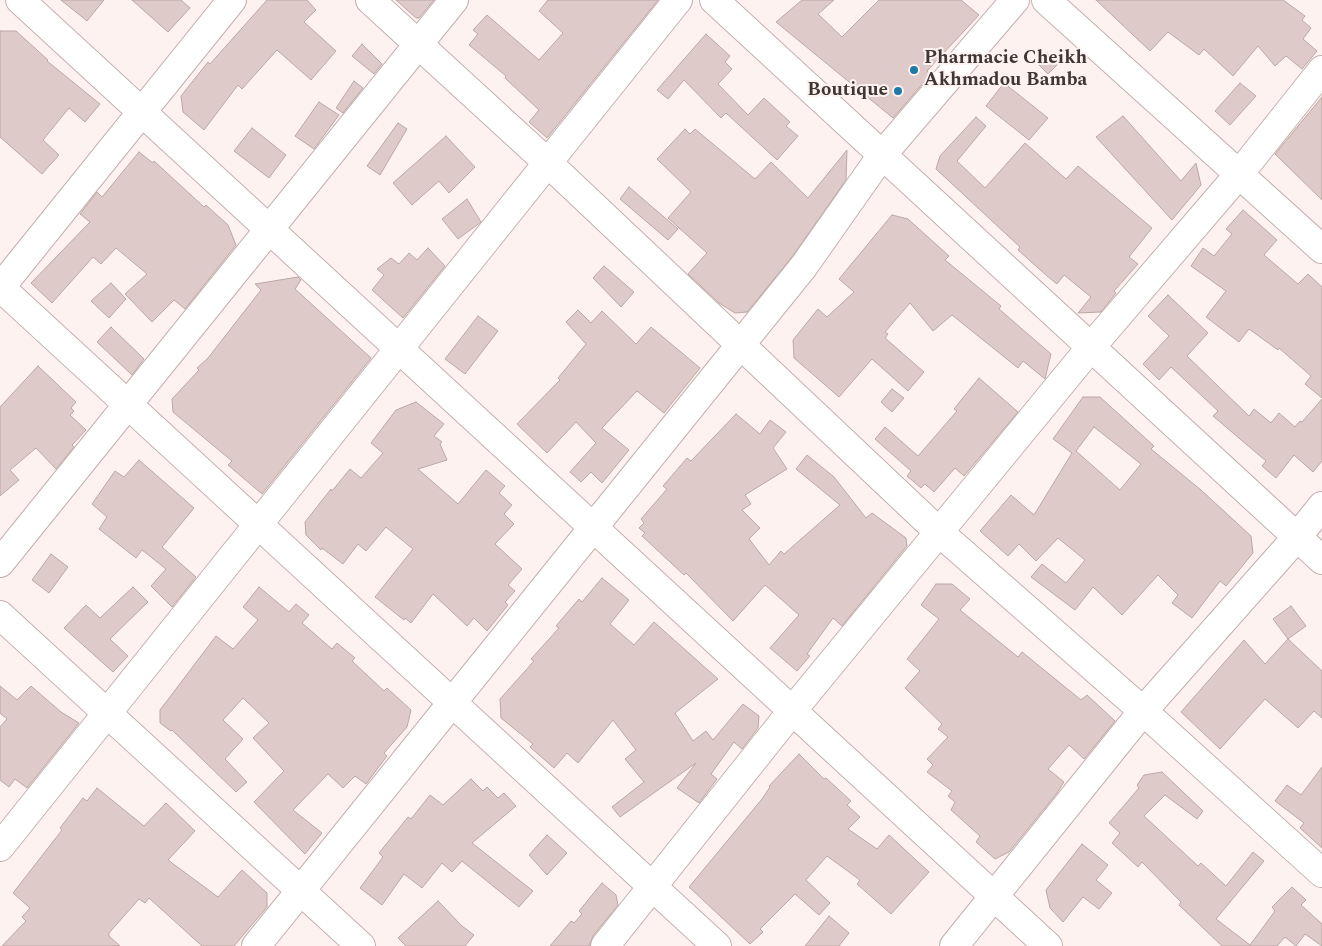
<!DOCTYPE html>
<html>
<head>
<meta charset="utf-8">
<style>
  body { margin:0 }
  canvas { display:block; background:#fef2f0 }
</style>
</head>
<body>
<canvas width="1322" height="946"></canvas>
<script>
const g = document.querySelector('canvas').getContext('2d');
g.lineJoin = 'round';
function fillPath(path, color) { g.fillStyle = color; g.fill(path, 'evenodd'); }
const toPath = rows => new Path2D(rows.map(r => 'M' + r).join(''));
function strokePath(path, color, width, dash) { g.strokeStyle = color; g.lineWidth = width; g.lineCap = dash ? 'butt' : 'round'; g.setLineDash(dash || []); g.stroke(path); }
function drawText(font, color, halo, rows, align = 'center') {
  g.font = font + ' Spectral,serif'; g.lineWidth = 4; g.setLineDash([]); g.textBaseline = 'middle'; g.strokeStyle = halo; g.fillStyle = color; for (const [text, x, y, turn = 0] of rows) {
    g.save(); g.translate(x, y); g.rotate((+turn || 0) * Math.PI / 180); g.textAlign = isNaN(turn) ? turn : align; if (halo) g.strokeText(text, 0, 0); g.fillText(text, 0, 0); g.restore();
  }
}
const building = toPath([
  [61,0,104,0,87,21,61,0],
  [132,0,181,0,190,8,168,32,132,0],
  [267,0,307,0,316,10,304,22,336,51,311,80,277,50,242,89,238,85,204,130,183,112,181,96,208,62,210,64,267,0],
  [396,0,434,0,419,18,416,18,396,0],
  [548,0,658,0,547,138,529,122,539,110,505,78,506,76,469,45,478,34,473,30,487,15,539,60,563,33,539,11,548,0],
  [802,0,834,0,818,14,842,37,879,0,961,0,979,15,927,71,931,74,893,118,776,22,802,0],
  [1096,0,1283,0,1305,16,1302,20,1311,28,1303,39,1317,51,1302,69,1286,56,1275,66,1258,46,1233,76,1204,49,1199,55,1168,32,1150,51,1096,0],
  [0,31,16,31,48,60,47,61,100,104,85,122,69,108,43,140,59,155,42,174,0,137,0,31],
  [706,34,730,56,725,62,732,69,718,84,748,115,764,98,790,122,786,126,798,136,777,160,726,113,721,118,684,80,668,99,657,90,706,34],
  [362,44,382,64,374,74,352,56,362,44],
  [1047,53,1058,64,1048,74,1037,63,1047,53],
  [354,81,363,88,343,113,336,108,354,81],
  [1004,83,1048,118,1029,140,986,106,1004,83],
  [1240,83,1256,96,1230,125,1215,111,1240,83],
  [1322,97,1322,200,1275,154,1322,97],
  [319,102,339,115,314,149,295,136,319,102],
  [1123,116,1181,181,1196,163,1201,185,1172,220,1096,137,1123,116],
  [976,117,986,126,957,161,985,188,1025,143,1066,179,1078,166,1152,228,1129,257,1138,264,1114,291,1116,293,1101,312,1078,313,1091,297,1064,275,1057,284,1047,276,1018,250,1020,247,936,169,940,156,976,117],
  [398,123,407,129,380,175,367,166,398,123],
  [252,128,286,155,269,178,234,151,252,128],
  [685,129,690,134,695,129,755,179,771,162,808,198,847,150,846,180,792,257,747,312,735,313,719,303,688,274,707,253,668,218,691,192,657,159,685,129],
  [446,136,475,167,449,193,439,181,412,205,393,183,446,136],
  [139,152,153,163,154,161,204,207,206,205,228,225,236,245,185,309,174,300,152,322,125,294,147,274,116,248,101,264,93,257,52,303,31,283,90,222,80,214,97,192,102,197,139,152],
  [629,187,678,229,668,240,620,199,629,187],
  [467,199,481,222,458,239,442,219,467,199],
  [1243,210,1277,240,1264,255,1298,284,1308,274,1322,287,1322,398,1305,384,1311,376,1279,348,1278,350,1249,329,1239,342,1206,317,1226,291,1191,266,1203,248,1214,256,1232,234,1226,229,1243,210],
  [892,215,908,219,949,256,945,260,1001,306,999,309,1051,354,1045,379,1023,361,1018,368,952,315,933,331,910,303,885,332,888,334,885,338,924,372,908,391,872,359,839,397,794,358,793,340,818,309,827,317,854,292,839,279,892,215],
  [428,248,445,266,403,318,372,290,384,275,377,269,391,258,399,264,409,253,417,260,428,248],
  [604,266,634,292,621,307,593,278,604,266],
  [298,277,301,280,295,289,371,358,262,494,228,465,232,461,173,412,172,399,199,370,197,368,208,358,261,290,255,284,298,277],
  [111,283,126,299,109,318,91,301,111,283],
  [1168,295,1208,333,1187,356,1249,416,1254,409,1271,423,1279,413,1295,427,1300,421,1302,422,1322,399,1322,461,1313,472,1294,455,1276,478,1262,466,1266,461,1213,416,1218,411,1171,367,1159,380,1143,364,1169,336,1148,316,1168,295],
  [578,310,591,323,602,311,636,344,651,327,700,368,664,413,637,391,602,428,629,450,602,483,591,472,581,482,570,472,596,443,576,422,547,453,517,424,560,380,558,378,586,344,566,322,578,310],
  [478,316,498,331,465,374,445,359,478,316],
  [111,327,144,359,132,375,97,342,111,327],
  [38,366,76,402,71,408,74,411,70,415,86,430,72,445,74,447,56,469,36,448,10,470,19,480,0,496,0,407,38,366],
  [979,378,1018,412,964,476,955,468,934,492,925,484,921,488,907,476,911,471,875,439,885,427,918,456,957,411,954,409,979,378],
  [892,389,904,398,892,412,881,402,892,389],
  [1083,397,1100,397,1154,446,1151,449,1201,490,1251,536,1253,553,1226,586,1220,581,1192,618,1172,603,1178,595,1158,575,1122,615,1093,587,1075,610,1031,577,1042,564,1066,583,1085,560,1058,538,1036,561,1019,544,1008,556,980,531,1011,495,1034,515,1072,453,1053,439,1083,397],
  [1094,427,1141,464,1120,490,1076,451,1094,427],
  [416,402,444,424,434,436,442,442,440,444,447,460,418,469,458,504,486,470,505,486,499,493,512,505,504,514,514,524,495,544,522,569,508,585,515,591,505,602,508,605,487,631,474,618,467,626,433,594,411,623,405,618,404,620,375,597,413,549,386,527,366,551,358,544,343,564,322,548,321,550,306,535,305,522,331,489,332,491,350,469,361,478,383,453,371,443,396,410,416,402],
  [736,414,760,434,770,420,786,432,773,448,787,469,745,495,751,504,742,510,760,528,749,539,769,565,781,551,784,554,840,505,796,469,807,455,834,477,866,518,872,513,906,538,907,546,842,626,833,618,807,654,810,656,797,671,770,648,799,615,765,585,733,621,686,573,684,575,642,536,645,533,639,528,644,523,641,519,667,489,663,486,687,458,691,461,736,414],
  [139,460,194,508,162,547,196,577,172,607,151,586,166,569,142,550,136,558,99,529,107,517,92,504,115,471,124,477,139,460],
  [51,554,68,567,49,593,32,580,51,554],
  [602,578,629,600,610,624,634,645,654,622,718,679,675,713,693,741,706,731,713,740,743,704,759,716,758,728,742,749,734,742,711,774,717,779,699,803,677,788,696,763,620,817,612,807,644,782,625,759,636,750,613,720,578,763,567,753,554,768,530,747,533,744,501,718,500,699,534,661,531,659,559,628,556,626,579,599,582,602,602,578],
  [936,584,952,584,970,599,960,610,1018,657,1022,652,1081,700,1087,695,1115,721,1084,759,1069,745,1048,769,1064,782,1057,793,1009,852,995,859,976,842,980,836,951,810,955,802,948,796,952,791,927,772,933,765,927,759,948,737,938,729,942,724,905,688,920,671,907,659,939,619,921,605,936,584],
  [133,587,148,602,110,639,128,656,113,672,64,628,86,605,100,618,133,587],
  [259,587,289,612,296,604,309,615,302,623,332,649,337,643,355,658,352,661,384,691,387,688,411,710,407,727,384,753,387,756,366,784,355,776,343,788,328,774,293,810,322,833,305,854,254,802,284,771,253,738,269,723,243,698,223,720,243,739,225,759,247,782,236,792,172,730,171,731,160,723,160,710,216,636,233,649,258,620,243,607,259,587],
  [1291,606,1306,626,1288,639,1273,619,1291,606],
  [1288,639,1322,671,1322,718,1314,711,1298,728,1265,699,1220,749,1181,712,1244,640,1265,664,1288,639],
  [0,686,17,700,31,686,61,712,79,723,27,788,15,779,9,787,0,780,0,727,7,719,0,713,0,686],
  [799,754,824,779,826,778,851,801,847,805,860,817,848,829,877,849,889,835,929,872,891,914,857,884,860,880,827,856,806,880,830,903,819,915,795,894,760,929,763,932,750,944,689,887,762,799,770,787,769,786,799,754],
  [1322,767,1322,848,1300,828,1304,823,1275,801,1287,785,1301,795,1322,767],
  [1162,772,1203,811,1197,819,1165,795,1144,816,1198,866,1201,863,1226,886,1253,852,1264,861,1216,919,1250,945,1275,911,1272,907,1292,887,1306,900,1301,905,1322,924,1322,946,1305,934,1296,946,1285,937,1277,946,1222,946,1179,905,1181,902,1142,862,1138,867,1112,843,1120,833,1109,823,1139,788,1137,785,1144,775,1162,772],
  [471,779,483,791,487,787,498,798,504,793,516,806,472,843,533,891,519,907,462,861,452,872,442,863,422,888,404,874,382,905,360,888,383,857,379,853,408,817,411,819,430,795,443,805,471,779],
  [97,788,144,826,166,803,195,831,168,860,218,897,242,870,267,893,267,907,234,946,202,946,149,898,145,903,139,899,109,933,109,936,120,946,2,946,26,921,22,917,30,908,13,893,62,830,60,828,83,798,87,801,97,788],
  [547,835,567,853,547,875,529,855,547,835],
  [1082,844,1108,865,1096,880,1112,893,1099,909,1083,897,1063,922,1050,908,1046,890,1082,844],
  [602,883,616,895,618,905,593,936,589,946,550,946,571,921,574,923,582,914,579,911,602,883],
  [438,901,462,926,474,935,465,946,406,946,398,938,438,901],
  [829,916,849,933,839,946,805,946,829,916]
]);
fillPath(building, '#decac8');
strokePath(building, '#baa8a5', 1);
const minor = toPath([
  [20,0,1048,946],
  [370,0,548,163,940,533,1143,711,1322,873],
  [714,0,1322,560],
  [1046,0,1322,249],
  [0,287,717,946],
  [0,288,232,0],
  [0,563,454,0],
  [0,615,361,946],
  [0,847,678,0],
  [256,946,804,266,882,155,1015,0],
  [605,946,792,711,1091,347,1240,173,1322,70],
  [954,946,1143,711,1297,537,1322,506]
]);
strokePath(minor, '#c3b1ae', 30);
strokePath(minor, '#fff', 28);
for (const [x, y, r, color] of [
  [914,70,5,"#1e7ba8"],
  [898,91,5,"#1e7ba8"]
]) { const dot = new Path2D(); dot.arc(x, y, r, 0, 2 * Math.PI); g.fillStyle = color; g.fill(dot); strokePath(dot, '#fef2f0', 2); }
drawText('bold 19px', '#3f3736', '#fef2f0', [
  ["Pharmacie Cheikh",924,59],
  ["Akhmadou Bamba",924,81],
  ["Boutique",888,91,"right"]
], 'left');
</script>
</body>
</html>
